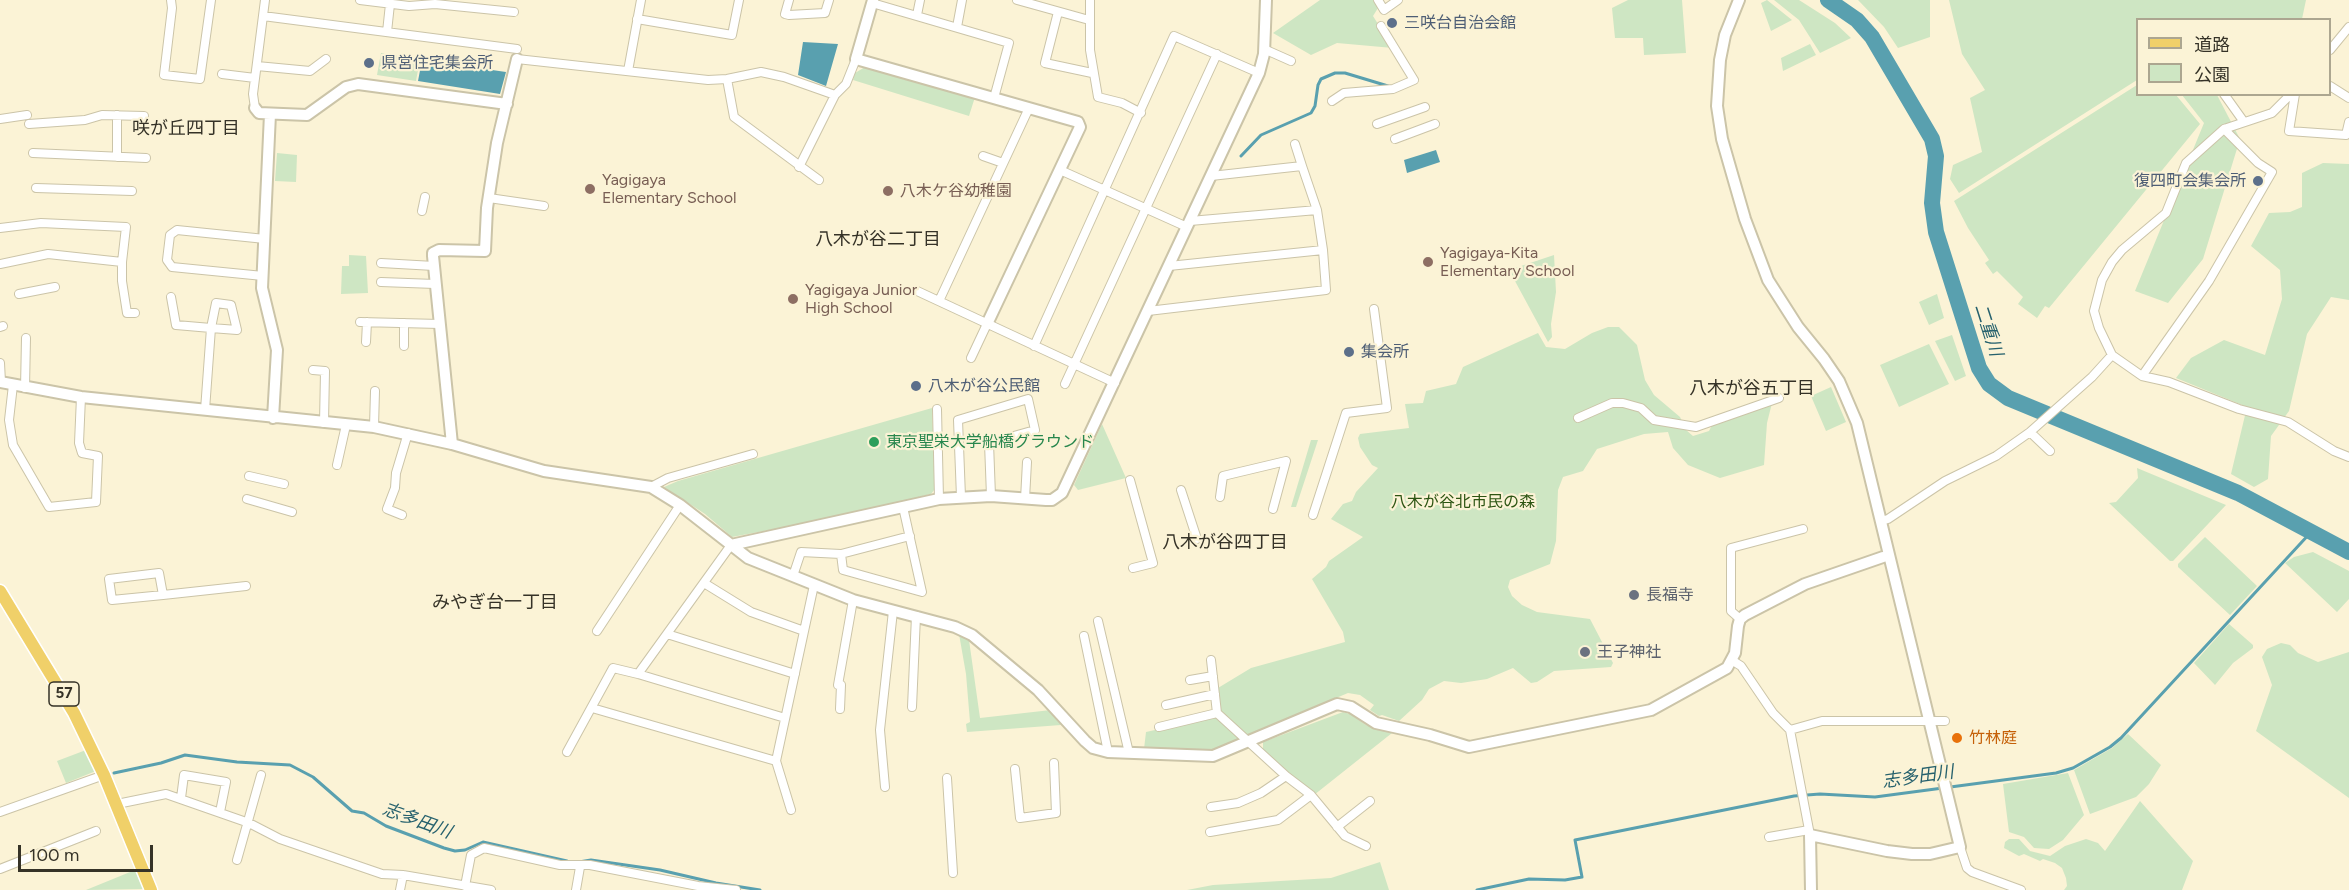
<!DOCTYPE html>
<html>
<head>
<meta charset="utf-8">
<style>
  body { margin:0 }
  #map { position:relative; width:2349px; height:890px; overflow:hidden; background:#fbf3d6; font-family:Figtree,"Noto Sans JP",sans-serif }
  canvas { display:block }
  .legend { position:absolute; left:2136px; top:18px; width:195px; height:78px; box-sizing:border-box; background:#fbf3d6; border:2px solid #aca690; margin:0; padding:8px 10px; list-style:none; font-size:18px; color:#353227 }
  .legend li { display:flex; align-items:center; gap:12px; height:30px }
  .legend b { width:30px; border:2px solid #aca690 }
  .scale { position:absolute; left:18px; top:845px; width:135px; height:27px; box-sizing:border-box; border:3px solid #353227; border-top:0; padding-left:8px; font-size:18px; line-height:21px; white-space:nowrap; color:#353227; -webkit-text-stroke:4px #fbf3d6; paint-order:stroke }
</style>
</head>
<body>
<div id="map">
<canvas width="2349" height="890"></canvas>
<ul class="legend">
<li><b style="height:8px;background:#f0d069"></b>道路</li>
<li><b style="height:16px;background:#cee6c3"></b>公園</li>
</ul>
<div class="scale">100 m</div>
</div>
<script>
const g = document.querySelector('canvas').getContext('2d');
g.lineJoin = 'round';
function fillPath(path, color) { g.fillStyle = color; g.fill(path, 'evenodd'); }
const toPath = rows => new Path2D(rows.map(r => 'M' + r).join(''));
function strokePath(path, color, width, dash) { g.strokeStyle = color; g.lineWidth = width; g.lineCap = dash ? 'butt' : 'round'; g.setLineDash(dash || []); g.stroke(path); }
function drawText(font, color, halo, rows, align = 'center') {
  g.font = font + ' Figtree,"Noto Sans JP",sans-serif'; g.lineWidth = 4.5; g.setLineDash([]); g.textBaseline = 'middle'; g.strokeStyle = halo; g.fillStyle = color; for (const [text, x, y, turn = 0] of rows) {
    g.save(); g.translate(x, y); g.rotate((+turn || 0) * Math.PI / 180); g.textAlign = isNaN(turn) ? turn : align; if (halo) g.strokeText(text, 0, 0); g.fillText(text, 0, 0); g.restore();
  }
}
fillPath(toPath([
  [1320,0,1373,0,1378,8,1373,16,1393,48,1337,43,1311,55,1273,33],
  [1628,0,1682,0,1686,53,1644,55,1643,38,1615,38,1612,8],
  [1767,0,1792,20,1771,31,1761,3],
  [1774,0,1799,0,1835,23,1851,38,1820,53,1799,20],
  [1858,0,1930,0,1930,37,1898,48,1884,27],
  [1949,0,2306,0,2302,19,2138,20,2137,80,1959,193,1950,179,1953,165,1982,152,1970,98,1985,90,1962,54],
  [1810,44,1816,55,1783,71,1781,58],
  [381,53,420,59,416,81,377,75],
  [865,67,975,97,969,116,853,80,855,73],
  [2137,85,2138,94,2176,95,2200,124,2049,308,2045,306,2037,318,2018,304,2023,297,1997,271,1993,274,1985,263,1989,260,1968,228,1954,201],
  [2182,95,2217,95,2240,139,2203,259,2168,303,2135,291,2204,123],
  [277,153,297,155,296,182,275,181],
  [2323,163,2349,164,2349,300,2331,297,2307,334,2289,411,2271,436,2268,479,2254,487,2231,474,2247,407,2176,378,2191,358,2224,340,2265,355,2282,299,2280,270,2251,246,2269,213,2290,212,2302,207,2302,173],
  [349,255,366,256,368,293,341,294,342,266,349,266],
  [1554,255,1556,292,1551,324,1552,337,1548,342,1509,270],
  [1937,294,1944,318,1929,325,1919,302],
  [1608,327,1619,327,1637,345,1645,380,1654,395,1680,417,1686,430,1693,436,1709,431,1712,425,1772,403,1767,423,1764,465,1720,478,1688,465,1673,448,1668,432,1644,434,1597,449,1583,471,1563,477,1558,490,1556,541,1550,564,1510,580,1508,587,1512,596,1522,605,1537,612,1590,619,1613,663,1611,667,1554,671,1537,682,1531,683,1513,668,1487,679,1461,683,1444,681,1429,689,1422,700,1399,721,1382,715,1379,716,1370,710,1374,705,1360,695,1348,693,1215,749,1205,751,1144,749,1146,732,1214,717,1218,688,1251,668,1345,642,1343,632,1312,579,1326,567,1329,561,1363,537,1331,519,1343,504,1352,501,1356,492,1378,468,1372,465,1360,447,1358,438,1360,434,1409,428,1405,404,1423,403,1426,391,1456,384,1463,367,1538,333,1546,347,1565,349,1592,333],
  [1952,335,1966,376,1955,381,1935,341],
  [1929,344,1949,384,1899,407,1880,365],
  [1831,387,1846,422,1826,431,1811,396],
  [932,408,935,489,931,494,833,518,732,537,705,514,664,487,678,481],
  [1102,424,1126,478,1078,490,1074,485],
  [1311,440,1318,440,1296,507,1291,507],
  [2137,468,2226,505,2173,561,2170,561,2109,503,2116,502,2138,478],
  [2205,537,2257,586,2230,615,2178,567,2178,564],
  [2313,552,2349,571,2349,599,2337,612,2285,563,2294,557],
  [2229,624,2253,645,2253,648,2233,663,2215,685,2194,663],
  [959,634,969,640,980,718,1051,710,1061,725,967,732,966,724,970,722,966,674],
  [2281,643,2290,645,2298,653,2318,662,2349,652,2349,798,2256,731,2272,685,2262,657,2267,649],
  [1343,712,1350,714,1366,725,1392,733,1314,795,1263,750,1263,742],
  [2128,734,2161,765,2149,784,2136,797,2090,814,2074,770,2112,748],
  [86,750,96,771,66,783,57,761],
  [2068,773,2084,815,2063,840,2049,849,2034,848,2024,837,2009,832,2003,784],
  [2140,801,2193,861,2182,890,2064,890,2067,886,2066,878,2062,868,2055,863,2043,859,2040,861,2024,854,2019,856,2004,848,2005,842,2009,839,2019,839,2030,851,2050,856,2065,846,2086,839,2098,843,2105,851],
  [1380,862,1389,890,1187,890,1213,885,1331,878],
  [135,870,143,889,86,890]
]), '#cee6c3');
fillPath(toPath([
  [803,42,838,44,826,86,798,75],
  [422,60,506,72,500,94,418,81],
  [1436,150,1440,162,1407,173,1404,160]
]), '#59a0af');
strokePath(toPath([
  [1241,156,1261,135,1311,113,1315,106,1318,85,1321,79,1335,73,1345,73,1388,86],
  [114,773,161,763,185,755,237,762,290,765,313,777,352,811,364,813,386,826,444,848,455,851,465,850,483,842,567,861],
  [579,862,591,860,660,870,716,883,760,890],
  [1477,890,1529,879,1565,880,1582,877,1575,840,1794,796,1820,794,1875,797,2056,773,2073,768,2110,747,2121,738,2312,531]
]), '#59a0af', 3);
strokePath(toPath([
  [1828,0,1857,20,1872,37,1932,139,1936,156,1932,203,1936,232,1979,368,1989,384,2008,398,2238,493,2349,552]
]), '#59a0af', 16);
const street = toPath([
  [171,0,172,8,164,75,200,79,211,0],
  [360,0,409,6,435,4,514,12],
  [789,0,785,14,789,15,825,13,829,0],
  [1017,0,1089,20],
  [1090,0,1090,50,1098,97,1122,103,1141,113],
  [1378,0,1384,10,1398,0],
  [872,3,1009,43,994,98],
  [1058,12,1045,63,1092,73],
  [917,15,920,0],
  [263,16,517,49],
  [637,19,732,35,739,0],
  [957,27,962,0],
  [387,32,390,4],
  [1264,49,1291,61],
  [2330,50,2349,27],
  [517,59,708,80,727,79,761,72,784,77,835,95],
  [257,66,310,71,326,59],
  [628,71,641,0],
  [222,74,255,78],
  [727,79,734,117,819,180],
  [2330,86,2349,98],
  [2224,94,2244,122],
  [2291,94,2272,113,2224,129,2186,163,2166,213,2122,250,2112,262,2102,280,2094,311,2099,328,2112,355,2142,376,2169,382,2239,409,2288,422,2334,451,2349,457],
  [2295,94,2289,131,2346,135,2349,122],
  [1332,101,1344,93,1393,89,1414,80,1381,26],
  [255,108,253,94,265,0],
  [117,115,117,157],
  [0,119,27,115],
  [29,124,85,120,102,115,144,116],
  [1377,124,1425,107],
  [1395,139,1435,124],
  [1295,144,1302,166],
  [33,153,146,158],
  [983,156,1003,163],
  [799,167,835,95,846,84,856,59],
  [1060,170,1187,227],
  [1211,176,1302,166,1317,210],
  [36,188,132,191],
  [489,198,544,206],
  [422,211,425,197],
  [0,228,41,223,126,227,122,262,122,281,127,313,135,313],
  [381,263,434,266],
  [0,264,48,254,122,262],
  [1169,266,1323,250],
  [263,276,172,267,167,260,170,235,177,230,265,239],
  [381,282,435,284],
  [915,290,1115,383],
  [19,294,55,287],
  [171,297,176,325,211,328,237,330,231,305,216,303,211,328,205,410],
  [939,301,1029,108],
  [1148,311,1326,290,1323,250,1317,210,1190,221],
  [360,322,440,324],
  [0,327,3,326],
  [366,342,367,322],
  [404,346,404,323],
  [1034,346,1174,36,1259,73],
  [971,358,987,324],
  [0,363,1,382],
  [313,370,325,371,324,423],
  [2142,376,2209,281,2272,172,2258,163,2224,129],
  [1065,384,1217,54],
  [13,385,9,420,13,445,49,507,96,502,98,456,82,453,79,443,81,397],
  [25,388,26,338],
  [937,409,939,499],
  [1578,418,1612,403,1623,403,1641,408,1654,420,1696,427,1779,398],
  [374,427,375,391],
  [2030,432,2050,451],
  [337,465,346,425],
  [249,476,284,484],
  [1130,480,1153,563,1133,568],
  [651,487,668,478,753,454],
  [1181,490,1197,539],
  [961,497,958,420,1028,399,1035,430,989,443,991,496],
  [1220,497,1223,476,1286,461,1273,509],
  [247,499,292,512],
  [1025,499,1027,462],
  [402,515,387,509,395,488,396,473,408,433],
  [1313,515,1346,413,1387,408,1374,309],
  [1881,521,1888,519,1945,481,1996,456,2030,432,2092,377,2112,355],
  [841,554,843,570,922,592,903,507],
  [793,576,801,552,841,554,910,536],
  [704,583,751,612,804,631],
  [163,595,159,573,109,579,112,600,163,595,246,586],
  [1740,619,1731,611,1731,548,1803,529],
  [1098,621,1129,753],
  [597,631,680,505],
  [667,634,795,674],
  [1084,636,1108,752],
  [1211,660,1217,713,1286,776,1311,795,1345,836,1366,846],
  [1733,661,1741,666,1773,713,1790,730,1810,835],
  [638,674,731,545],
  [1190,680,1213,676],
  [1166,705,1215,694],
  [912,707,916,616],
  [592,708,776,761],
  [840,709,841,685,838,685,853,600],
  [1159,727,1217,713],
  [1790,730,1822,721,1945,721],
  [567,752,613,668,638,674,785,718],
  [1015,769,1020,818,1056,813,1054,763],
  [947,778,953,873],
  [885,787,880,730,893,611],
  [181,798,184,775,226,782,220,812],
  [117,804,166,794,249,823,280,839,382,874,403,875,491,890],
  [1211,807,1238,803,1261,793,1286,776],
  [791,810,776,761,814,585],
  [0,812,104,775],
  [1337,827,1370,801],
  [1210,832,1278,820,1311,795],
  [1769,837,1809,830],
  [1960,847,1967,868,1972,872,2021,890],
  [237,860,261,775],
  [0,869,96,831],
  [465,886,471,855,484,848,560,865,590,865,698,886,736,890],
  [400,890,403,875],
  [576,890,580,867]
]);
const secondary = toPath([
  [873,0,856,59,1078,122,1080,127,987,324],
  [1739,0,1725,35,1720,60,1717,106,1722,139,1745,219,1768,280,1798,327,1824,359,1839,381,1857,423,1960,847,1930,854,1912,854,1887,851,1810,835,1811,890],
  [255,108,259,113,307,115,346,87,358,84,507,104],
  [270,114,262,288,277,350,273,418],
  [0,382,81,397,374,427,452,444,544,471,651,487,680,505,748,558,853,600,955,627,972,635,1038,690,1085,741,1093,748,1108,752,1213,756,1337,704,1351,707,1376,723,1430,735,1469,747,1651,710,1727,668,1735,653,1738,626,1740,619,1745,615,1805,584,1883,557],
  [452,444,433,256,433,253,439,250,485,251,487,208,497,143,517,59],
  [731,545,939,499,991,496,1046,500,1052,500,1062,493,1259,73,1264,54,1266,0]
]);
const primary = toPath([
  [0,591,74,713,104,775,151,890]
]);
strokePath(street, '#cbc4a8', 10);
strokePath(secondary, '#cbc4a8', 14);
strokePath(primary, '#fff', 15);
strokePath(street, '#fff', 8);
strokePath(secondary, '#fff', 10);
strokePath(primary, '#f0d069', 12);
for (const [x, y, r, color] of [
  [1392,23,6,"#5c6f8a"],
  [369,63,6,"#5c6f8a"],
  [2258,181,6,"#5c6f8a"],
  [590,189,6,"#8d6e63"],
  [888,191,6,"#8d6e63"],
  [1428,262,6,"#8d6e63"],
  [793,299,6,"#8d6e63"],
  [1349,352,6,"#5c6f8a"],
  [916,386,6,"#5c6f8a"],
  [874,442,6,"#2e9e5b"],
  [1634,595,6,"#6b7280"],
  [1585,652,6,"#6b7280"],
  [1957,738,6,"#e8710a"]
]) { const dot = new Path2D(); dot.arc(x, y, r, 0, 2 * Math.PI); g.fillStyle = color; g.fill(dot); strokePath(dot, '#fbf3d6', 2); }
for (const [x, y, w] of [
  [64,694,30]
]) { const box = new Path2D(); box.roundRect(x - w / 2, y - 12, w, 24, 4.5); g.fillStyle = '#fbf3d6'; g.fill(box); strokePath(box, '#353227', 1.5); }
drawText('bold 15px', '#353227', null, [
  ["57",64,694]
]);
drawText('16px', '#4e5e75', '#fbf3d6', [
  ["三咲台自治会館",1404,23],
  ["県営住宅集会所",381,63],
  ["復四町会集会所",2246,181,"right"],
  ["集会所",1361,352],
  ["八木が谷公民館",928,386]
], 'left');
drawText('16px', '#785e54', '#fbf3d6', [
  ["Yagigaya",602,180],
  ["Elementary School",602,198],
  ["八木ケ谷幼稚園",900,191],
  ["Yagigaya-Kita",1440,253],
  ["Elementary School",1440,271],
  ["Yagigaya Junior",805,290],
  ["High School",805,308]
], 'left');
drawText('16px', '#27864d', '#fbf3d6', [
  ["東京聖栄大学船橋グラウンド",886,442]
], 'left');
drawText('16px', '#2d5513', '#fbf3d6', [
  ["八木が谷北市民の森",1463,502]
]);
drawText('16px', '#5b616d', '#fbf3d6', [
  ["長福寺",1646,595],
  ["王子神社",1597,652]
], 'left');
drawText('16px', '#c56008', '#fbf3d6', [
  ["竹林庭",1969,738]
], 'left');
drawText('18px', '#353227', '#fbf3d6', [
  ["咲が丘四丁目",186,129],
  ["八木が谷二丁目",878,240],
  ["八木が谷五丁目",1752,389],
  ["八木が谷四丁目",1225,543],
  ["みやぎ台一丁目",495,603]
]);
drawText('italic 18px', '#26616d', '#fbf3d6', [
  ["二重川",1988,330,72],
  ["志多田川",1918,777,-8],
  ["志多田川",417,821,20]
]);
</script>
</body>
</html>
